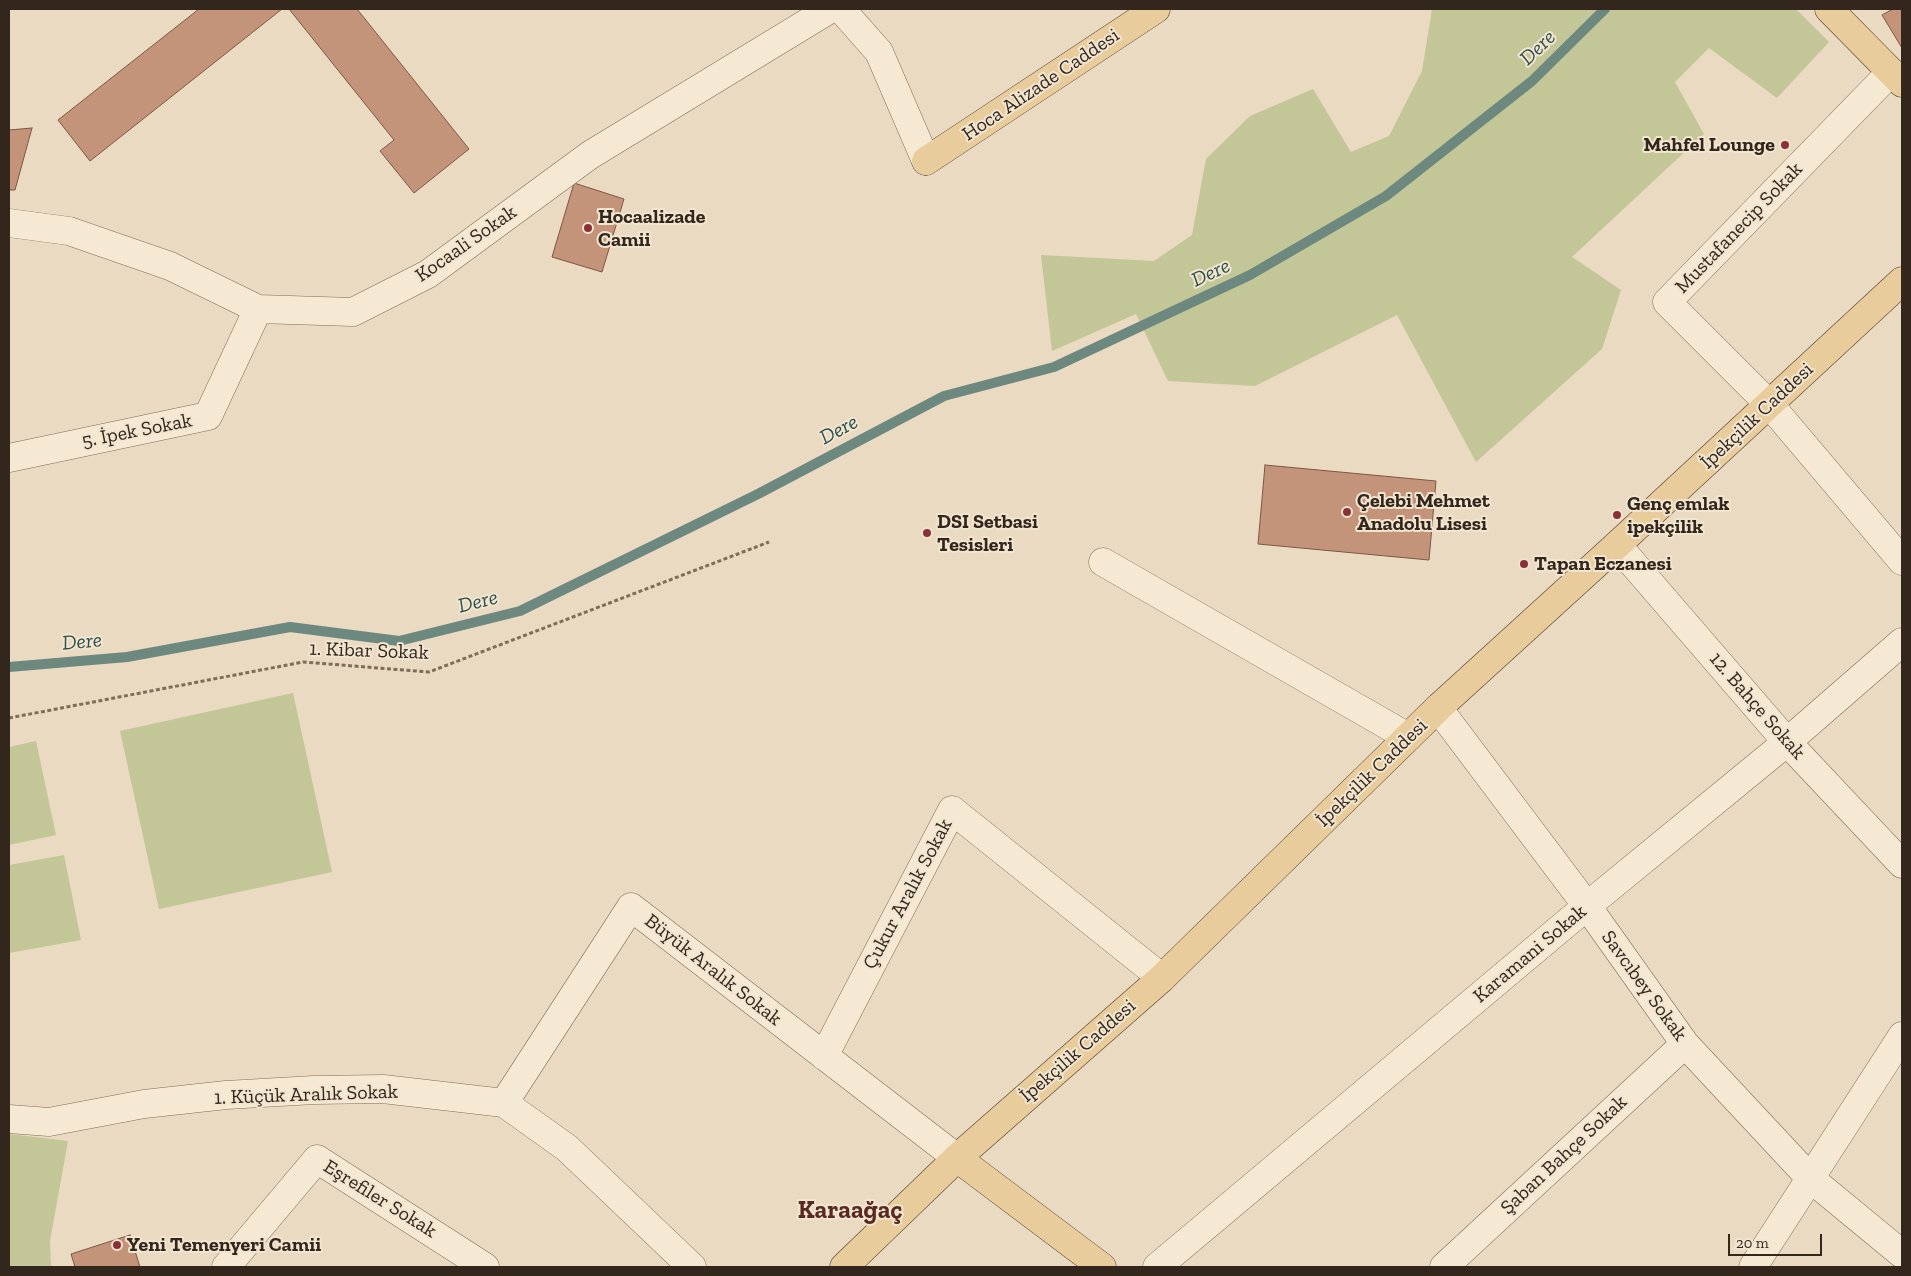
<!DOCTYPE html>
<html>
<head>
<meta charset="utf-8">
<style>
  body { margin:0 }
  #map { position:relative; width:1911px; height:1276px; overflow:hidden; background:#e9dac1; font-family:"Zilla Slab",serif }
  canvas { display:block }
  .frame { position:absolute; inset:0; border:10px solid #32261d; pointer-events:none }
  .scale { position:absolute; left:1728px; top:1234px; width:94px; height:22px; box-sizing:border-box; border:2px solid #32261d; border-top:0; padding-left:6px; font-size:15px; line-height:18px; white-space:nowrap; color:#32261d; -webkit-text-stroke:4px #f1e5d0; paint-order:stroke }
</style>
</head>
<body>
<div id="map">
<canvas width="1911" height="1276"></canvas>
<div class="frame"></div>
<div class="scale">20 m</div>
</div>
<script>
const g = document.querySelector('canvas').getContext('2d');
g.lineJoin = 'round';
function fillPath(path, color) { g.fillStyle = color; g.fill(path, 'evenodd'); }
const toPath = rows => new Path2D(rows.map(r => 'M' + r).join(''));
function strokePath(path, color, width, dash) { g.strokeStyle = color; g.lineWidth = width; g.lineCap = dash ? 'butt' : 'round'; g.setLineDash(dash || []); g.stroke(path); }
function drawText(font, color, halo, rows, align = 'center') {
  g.font = font + ' "Zilla Slab",serif'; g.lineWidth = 4; g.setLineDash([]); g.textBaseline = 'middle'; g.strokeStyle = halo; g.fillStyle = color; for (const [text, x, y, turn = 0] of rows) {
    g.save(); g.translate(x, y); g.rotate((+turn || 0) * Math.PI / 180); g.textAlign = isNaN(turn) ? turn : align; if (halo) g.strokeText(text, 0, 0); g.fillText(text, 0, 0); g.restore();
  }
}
fillPath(toPath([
  [1432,9,1796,9,1829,42,1777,98,1709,48,1675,82,1704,134,1572,257,1621,290,1602,349,1476,462,1397,315,1255,386,1168,381,1136,314,1052,351,1041,255,1154,261,1192,235,1206,159,1250,116,1313,89,1351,152,1389,136,1422,71],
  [293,693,332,872,159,909,120,731],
  [36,741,56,835,9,845,9,747],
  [64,855,81,940,9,953,9,865],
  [9,1134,68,1141,50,1241,51,1267,9,1267]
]), '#c3c696');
strokePath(toPath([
  [9,667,127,657,290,627,399,641,520,611,758,494,944,396,1054,367,1250,275,1386,196,1532,81,1605,9]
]), '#6c887f', 10);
const building = toPath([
  [199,9,282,9,90,161,58,120,199,9],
  [289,9,357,9,469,149,414,193,380,151,394,140,289,9],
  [1893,9,1902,9,1902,48,1882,15,1893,9],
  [32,128,15,190,9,190,9,130,32,128],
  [574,183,624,199,602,272,552,257,574,183],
  [1265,465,1436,481,1429,560,1258,544,1265,465],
  [130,1235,140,1267,75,1267,71,1254,130,1235]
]);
fillPath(building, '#c4947a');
strokePath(building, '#7d5643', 1);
const minor = toPath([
  [841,9,879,52,926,161],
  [1891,72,1667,302,1770,405,1902,561],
  [9,223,69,231,170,266,258,309,353,312,428,274,590,155,830,9],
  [9,458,208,416,258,309],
  [1617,545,1787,742,1902,864],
  [1103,562,1408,737],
  [1438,708,1587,906,1685,1044,1811,1179,1902,1254],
  [824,1056,952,810,1162,978],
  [504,1103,631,907,957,1158],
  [9,1119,49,1122,144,1104,226,1095,314,1090,383,1089,504,1103,567,1148,692,1267],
  [226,1267,317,1159,485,1267],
  [1157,1267,1587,906,1787,742,1902,642],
  [1444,1267,1685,1044],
  [1753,1267,1902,1036]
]);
const major = toPath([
  [1829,9,1902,83],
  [926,161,1156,9],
  [957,1158,1102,1267],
  [844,1267,957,1158,1162,978,1438,708,1617,545,1902,281]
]);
strokePath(minor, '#816c5a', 29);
strokePath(major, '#4e3b2e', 29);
strokePath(toPath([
  [9,718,303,662,429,672,769,542]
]), '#816c5a', 3, [4, 2.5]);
strokePath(minor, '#f5e9d3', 28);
strokePath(major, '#e9cc9c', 28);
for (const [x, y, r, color] of [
  [1785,145,5,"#8a3037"],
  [588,228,5,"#8a3037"],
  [1347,512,5,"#8a3037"],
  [1617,515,5,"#8a3037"],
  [927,533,5,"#8a3037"],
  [1524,564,5,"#8a3037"],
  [117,1245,5,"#8a3037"]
]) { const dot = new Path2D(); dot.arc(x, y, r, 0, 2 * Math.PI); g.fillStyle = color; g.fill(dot); strokePath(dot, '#f1e5d0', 2); }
drawText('20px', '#32261d', '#f1e5d0', [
  ["Hoca Alizade Caddesi",1041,85,-34],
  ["Mustafanecip Sokak",1739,228,-46],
  ["Kocaali Sokak",466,244,-35],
  ["İpekçilik Caddesi",1757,416,-43],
  ["5. İpek Sokak",137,431,-11],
  ["1. Kibar Sokak",369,651,2],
  ["12. Bahçe Sokak",1757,706,49],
  ["İpekçilik Caddesi",1372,773,-44],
  ["Çukur Aralık Sokak",908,894,-62],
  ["Karamani Sokak",1530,954,-40],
  ["Büyük Aralık Sokak",713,970,38],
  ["Savcıbey Sokak",1644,986,54],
  ["İpekçilik Caddesi",1078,1051,-41],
  ["1. Küçük Aralık Sokak",306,1095,-2],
  ["Şaban Bahçe Sokak",1564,1155,-43],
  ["Eşrefiler Sokak",380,1199,32]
]);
drawText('bold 20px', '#32261d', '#f1e5d0', [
  ["Mahfel Lounge",1775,145,"right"],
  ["Hocaalizade",598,217],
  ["Camii",598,240],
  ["Çelebi Mehmet",1357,501],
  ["Anadolu Lisesi",1357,524],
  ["Genç emlak",1627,504],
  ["ipekçilik",1627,527],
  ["DSI Setbasi",937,522],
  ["Tesisleri",937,545],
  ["Tapan Eczanesi",1534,564],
  ["Yeni Temenyeri Camii",127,1245]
], 'left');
drawText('italic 21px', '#2e504c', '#f1e5d0', [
  ["Dere",1538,48,-44],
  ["Dere",1211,273,-25],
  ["Dere",839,430,-28],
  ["Dere",478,602,-14],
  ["Dere",82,642,-5]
]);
drawText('bold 25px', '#5a2921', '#f1e5d0', [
  ["Karaağaç",850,1211]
]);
</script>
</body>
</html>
